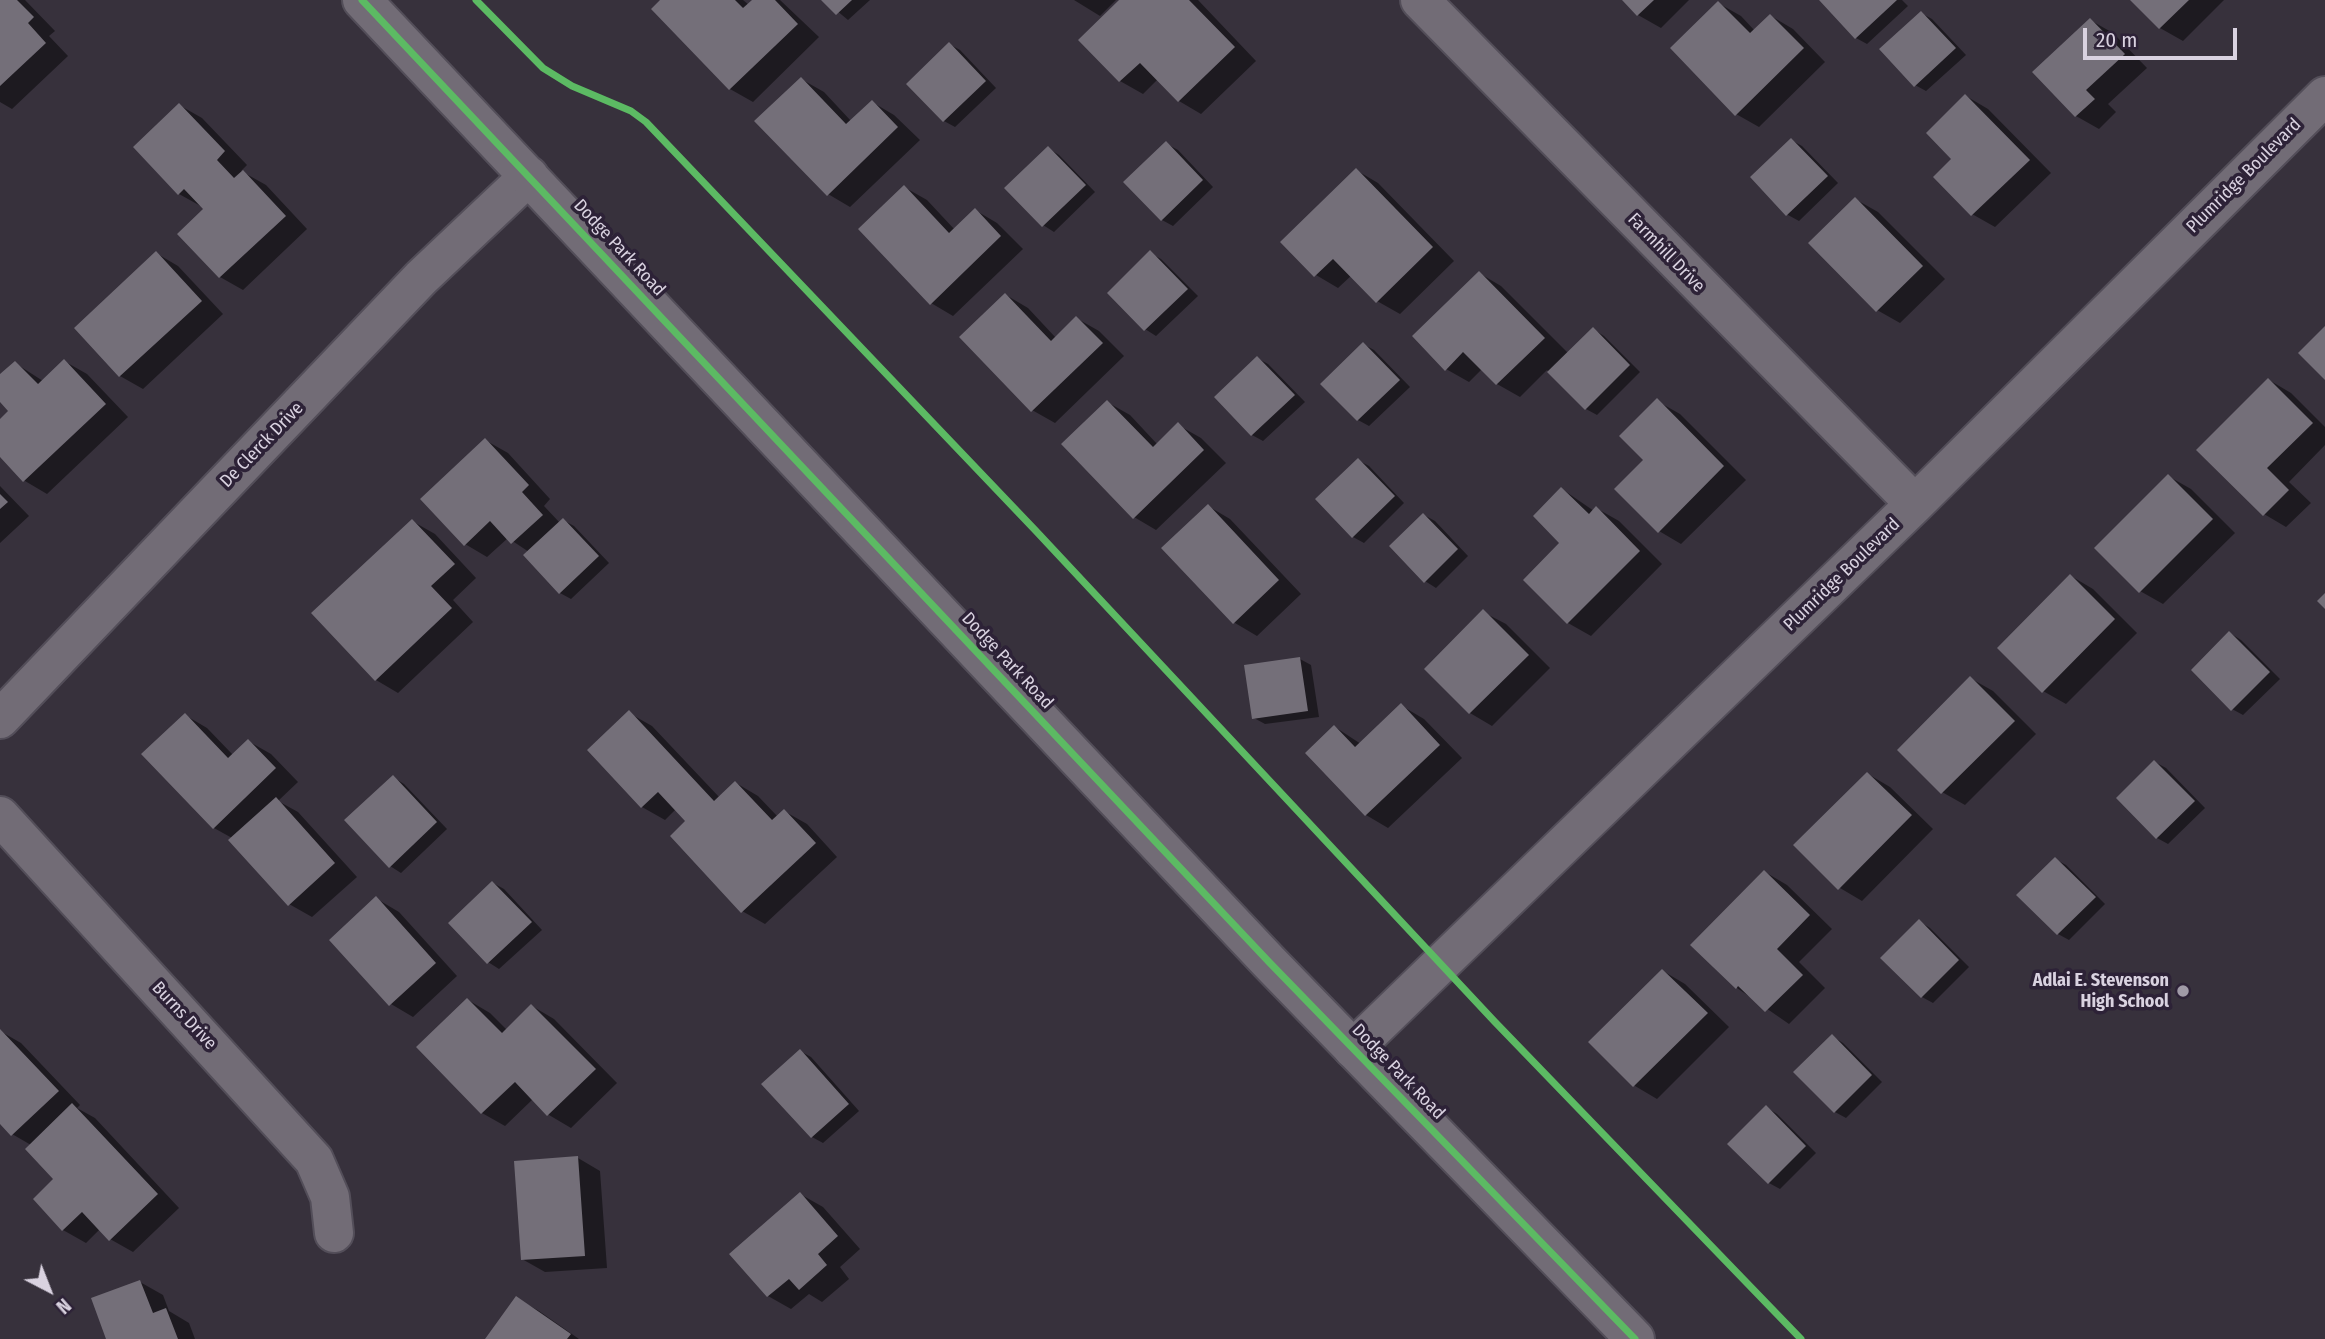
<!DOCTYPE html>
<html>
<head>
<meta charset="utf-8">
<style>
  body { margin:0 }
  #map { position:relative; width:2325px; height:1339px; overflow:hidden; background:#37313c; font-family:"Fira Sans Condensed",sans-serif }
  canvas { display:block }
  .north { position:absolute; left:14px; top:1255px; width:70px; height:70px; -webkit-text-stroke:5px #2d2237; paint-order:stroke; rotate:138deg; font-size:19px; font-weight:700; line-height:28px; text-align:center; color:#d9d2e0 }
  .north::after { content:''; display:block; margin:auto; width:24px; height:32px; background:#d9d2e0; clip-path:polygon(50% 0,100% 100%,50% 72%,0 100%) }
  .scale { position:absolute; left:2083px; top:28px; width:154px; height:32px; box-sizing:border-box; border:4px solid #d9d2e0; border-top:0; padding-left:9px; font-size:21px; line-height:24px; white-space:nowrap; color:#d9d2e0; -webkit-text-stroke:5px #2d2237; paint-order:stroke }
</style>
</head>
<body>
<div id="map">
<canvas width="2325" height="1339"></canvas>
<div class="north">N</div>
<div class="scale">20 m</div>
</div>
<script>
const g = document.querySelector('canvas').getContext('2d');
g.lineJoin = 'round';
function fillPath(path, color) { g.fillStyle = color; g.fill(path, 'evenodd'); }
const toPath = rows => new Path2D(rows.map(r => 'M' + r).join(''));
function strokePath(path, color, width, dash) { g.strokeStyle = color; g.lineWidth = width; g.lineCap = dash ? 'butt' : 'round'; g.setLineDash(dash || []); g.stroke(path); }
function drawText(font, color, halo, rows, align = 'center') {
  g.font = font + ' "Fira Sans Condensed",sans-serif'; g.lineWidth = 7; g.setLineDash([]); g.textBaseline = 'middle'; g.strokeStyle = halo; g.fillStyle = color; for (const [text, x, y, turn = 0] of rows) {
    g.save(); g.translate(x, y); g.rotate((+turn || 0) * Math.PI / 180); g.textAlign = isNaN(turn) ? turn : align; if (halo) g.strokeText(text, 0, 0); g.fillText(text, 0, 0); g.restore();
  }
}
fillPath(toPath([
  [0,0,25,0,55,31,49,36,68,56,12,109,0,102],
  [663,0,743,0,749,5,754,0,780,0,819,37,753,102,730,89],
  [824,0,870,0,848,20],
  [1074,0,1116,0,1100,16],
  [1122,0,1198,0,1256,61,1201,114,1179,101,1158,79,1143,94,1120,81,1081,40],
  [1624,0,1689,0,1661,28,1638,15],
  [1821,0,1902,0,1908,6,1867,44,1856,38],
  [2133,0,2224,0,2183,41,2160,28],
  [1718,3,1741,16,1755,31,1771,16,1793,29,1825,62,1759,127,1736,114],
  [1921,13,1932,19,1966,55,1926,91,1915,85],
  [2090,20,2113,33,2147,68,2108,104,2116,112,2099,129,2076,116,2034,72],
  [949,44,960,50,996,88,955,127,944,121],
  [801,79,824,92,851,121,872,102,894,115,920,140,850,207,828,194],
  [1966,96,1988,109,2051,173,1995,227,1972,214,1953,159],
  [179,105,202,118,247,165,241,171,266,185,307,229,243,290,220,277,206,209,179,194],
  [1791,140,1802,146,1838,183,1799,221,1788,215,1752,177],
  [1167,144,1178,150,1213,187,1173,226,1162,220],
  [1048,148,1059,155,1095,192,1054,232,1043,225],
  [1356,170,1378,183,1454,261,1400,314,1377,301,1352,275,1338,288,1316,275],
  [904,187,927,200,955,230,975,210,997,223,1023,249,953,316,931,303],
  [1855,199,1878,212,1945,279,1900,323,1877,310],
  [156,253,178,266,223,314,143,389,120,376,76,328],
  [1150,253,1161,259,1198,296,1156,336,1145,329],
  [1479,273,1501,286,1568,353,1593,329,1604,336,1640,372,1597,415,1586,409,1547,370,1520,397,1497,384,1482,369,1469,382,1446,369,1414,337],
  [1006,295,1028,308,1056,338,1076,318,1099,331,1124,356,1055,423,1032,410],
  [1363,344,1374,350,1410,387,1369,426,1358,420,1322,384],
  [1257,358,1268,364,1305,402,1263,441,1252,435],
  [64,361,87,374,128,417,47,494,25,481,0,455,0,422,11,411,0,400,0,377,15,363,43,381],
  [2269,380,2291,393,2325,427,2325,445,2289,482,2311,503,2286,527,2264,514],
  [1657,401,1680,414,1746,480,1681,544,1659,531,1645,460],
  [1107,402,1130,415,1158,445,1178,425,1201,438,1226,463,1156,530,1134,517],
  [485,440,508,453,550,499,544,506,560,523,563,520,574,526,609,563,571,599,560,593,526,555,529,552,508,538,487,557,465,544],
  [1358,460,1369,466,1404,503,1364,543,1353,537],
  [2168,476,2191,489,2235,533,2163,604,2140,591],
  [0,486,29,516,0,543],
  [1562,489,1594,511,1596,508,1619,521,1662,564,1591,636,1568,623,1525,580,1562,543],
  [1208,506,1230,519,1301,594,1257,636,1235,623,1164,548],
  [1424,515,1435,521,1468,556,1436,588,1425,581],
  [412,521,435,534,476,578,453,600,473,622,398,693,376,680],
  [2071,576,2093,589,2137,633,2066,704,2043,691],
  [1483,612,1506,624,1550,668,1492,726,1470,713],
  [2230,633,2241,640,2280,679,2243,715,2232,709],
  [1300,659,1311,665,1319,717,1265,724,1254,718],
  [1970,678,1993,691,2036,734,1965,805,1942,792],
  [1402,706,1424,719,1462,758,1388,828,1366,815,1335,727,1361,744],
  [629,713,652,726,720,798,736,783,758,796,778,817,784,811,807,824,837,857,765,924,742,911,688,821,676,809,665,820,642,807],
  [185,715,207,728,233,755,248,741,271,754,298,782,278,801,298,812,357,877,312,917,289,904,232,838,214,828],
  [2155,762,2166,768,2205,808,2168,844,2157,838],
  [1868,774,1890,787,1933,829,1862,901,1840,888],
  [393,777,404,784,447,829,401,873,390,866],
  [2055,859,2066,865,2105,904,2069,940,2058,934],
  [1765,872,1787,885,1832,929,1799,962,1825,988,1789,1024,1737,988],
  [493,883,504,889,542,930,499,969,488,962],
  [377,899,399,912,457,976,413,1017,391,1004],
  [1919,921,1930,928,1969,967,1933,1003,1922,997],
  [1663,971,1685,984,1729,1027,1657,1099,1635,1086,1591,1042],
  [468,1000,490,1013,507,1030,532,1006,554,1019,617,1083,571,1128,549,1115,533,1099,505,1126,482,1113,419,1047],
  [0,1031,21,1043,80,1105,77,1108,95,1118,179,1208,133,1252,110,1239,100,1229,86,1243,63,1230,35,1199,56,1179,31,1145,12,1134,0,1122],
  [1832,1036,1843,1043,1882,1082,1846,1118,1835,1112],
  [800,1051,811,1057,859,1111,823,1143,812,1137],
  [1766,1107,1777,1114,1816,1153,1780,1189,1769,1183],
  [578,1158,600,1171,607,1268,545,1272,522,1259],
  [800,1194,823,1207,860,1249,840,1267,849,1279,822,1302,809,1294,791,1309,768,1296,731,1254],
  [140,1282,163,1295,169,1311,189,1323,195,1339,108,1339],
  [516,1298,539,1311,579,1339,487,1339]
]), '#0007');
fillPath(toPath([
  [0,0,17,0,34,17,28,23,46,43,0,86],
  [660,0,735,0,743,8,752,0,775,0,798,24,729,90,651,9],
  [821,0,852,0,836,15],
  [1119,0,1189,0,1235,47,1178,102,1140,63,1119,82,1078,40],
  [1622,0,1654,0,1637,16],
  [1819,0,1897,0,1855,39],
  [2130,0,2189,0,2159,29],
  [1718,1,1750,33,1770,14,1804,48,1735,116,1670,48],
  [1921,11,1956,48,1914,87,1879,49],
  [2090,18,2125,54,2086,90,2095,99,2075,117,2032,72],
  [949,42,986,81,943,122,906,84],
  [801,77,846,124,872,100,898,127,827,196,754,121],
  [1965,94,2030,160,1971,216,1933,177,1951,159,1926,133],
  [179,103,225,151,217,160,234,178,243,170,286,216,219,278,177,234,203,209,184,189,178,195,133,147],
  [1791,138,1828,176,1786,216,1750,177],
  [1166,141,1203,180,1161,221,1123,182],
  [1048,146,1086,185,1042,227,1004,188],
  [1356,168,1433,247,1376,303,1333,259,1314,277,1280,242],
  [904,185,949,233,975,208,1001,236,930,305,858,229],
  [1855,197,1923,266,1876,312,1808,243],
  [1150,250,1188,289,1144,331,1107,293],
  [156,251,202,301,119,377,74,328],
  [1479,271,1545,338,1496,385,1463,352,1445,371,1412,336],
  [1005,293,1051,341,1076,316,1103,343,1031,412,959,337],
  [2325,326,2325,380,2298,353],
  [1593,327,1630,365,1585,410,1547,372],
  [1363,342,1400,380,1357,421,1320,384],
  [1257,356,1295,395,1251,436,1214,397],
  [64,359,106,404,23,482,0,457,0,419,8,411,0,402,0,374,15,361,38,384],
  [2268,378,2313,423,2267,468,2289,490,2263,516,2196,450],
  [1657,398,1724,466,1658,533,1614,489,1643,460,1619,436],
  [1107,400,1153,447,1178,422,1204,450,1133,519,1061,444],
  [485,438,529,485,522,492,543,515,511,544,490,521,464,546,420,499],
  [1358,458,1395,496,1352,538,1315,499],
  [2168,474,2213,519,2139,593,2094,548],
  [1561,487,1589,514,1596,506,1640,551,1567,624,1523,580,1559,543,1533,516],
  [0,494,8,502,0,509],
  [1208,504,1279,580,1233,624,1161,548],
  [1423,513,1458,549,1424,583,1389,546],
  [563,518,599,556,559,594,523,555],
  [412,519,455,564,431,586,452,608,375,681,311,613],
  [2070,574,2115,619,2042,693,1997,648],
  [2325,593,2325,609,2317,601],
  [1483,609,1529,655,1469,714,1424,669],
  [2229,631,2270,672,2231,711,2191,670],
  [1300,657,1308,711,1252,719,1244,665],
  [1970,676,2015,721,1941,794,1897,750],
  [1401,703,1440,745,1365,816,1305,753,1334,725,1355,747],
  [629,710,714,801,735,781,772,820,784,809,816,843,741,913,670,836,685,821,658,792,641,808,587,750],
  [185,713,228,758,248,739,276,768,213,829,141,754],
  [2154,760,2195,801,2156,839,2116,798],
  [1867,772,1912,815,1838,890,1793,845],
  [393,775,437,822,389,868,344,820],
  [276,797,335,863,288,906,228,840],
  [2055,857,2096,897,2057,935,2016,895],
  [1764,870,1810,915,1777,949,1803,975,1765,1012,1738,986,1736,989,1690,945],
  [492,881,532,922,487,964,448,923],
  [376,896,436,963,389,1006,329,940],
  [1919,919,1959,960,1921,998,1880,958],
  [1662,969,1708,1013,1633,1087,1588,1042],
  [467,998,502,1033,531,1004,596,1069,547,1116,515,1082,481,1114,416,1047],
  [0,1029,59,1091,11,1136,0,1124],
  [1832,1034,1872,1075,1834,1113,1793,1072],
  [800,1049,849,1104,811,1138,761,1084],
  [72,1103,158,1194,109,1241,82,1212,62,1231,33,1199,53,1179,25,1149],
  [1766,1105,1806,1146,1768,1184,1727,1144],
  [578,1156,585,1256,521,1260,514,1161],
  [800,1192,838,1236,818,1254,827,1265,799,1290,789,1279,767,1297,729,1254],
  [140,1280,153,1313,166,1308,178,1339,106,1339,91,1298],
  [516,1296,571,1334,567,1339,485,1339]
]), '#746f79');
const street = toPath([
  [1420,0,1915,504],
  [0,719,421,278,529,176],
  [0,816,314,1160,330,1197,334,1233],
  [1353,1049,1915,504,2325,96]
]);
const secondary = toPath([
  [362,0,1269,962,1635,1339]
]);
strokePath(street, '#534e59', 42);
strokePath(secondary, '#534e59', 42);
strokePath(street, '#726c76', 38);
strokePath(secondary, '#726c76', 38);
strokePath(toPath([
  [362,0,1269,962,1635,1339],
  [476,0,543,68,572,86,631,111,646,122,1036,531,1495,1022,1801,1339]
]), '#5cba63', 7);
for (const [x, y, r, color] of [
  [2183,991,7,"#a09aa7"]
]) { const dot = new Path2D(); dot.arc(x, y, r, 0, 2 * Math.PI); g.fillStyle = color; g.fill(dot); strokePath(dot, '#2d2237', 2.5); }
drawText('18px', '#d9d2e0', '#2d2237', [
  ["Plumridge Boulevard",2244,176,-45],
  ["Dodge Park Road",619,248,47],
  ["Farmhill Drive",1666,253,46],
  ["De Clerck Drive",262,445,-46],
  ["Plumridge Boulevard",1842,575,-44],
  ["Dodge Park Road",1007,661,47],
  ["Burns Drive",184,1016,47],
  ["Dodge Park Road",1398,1072,46]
]);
drawText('bold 18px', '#d9d2e0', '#2d2237', [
  ["Adlai E. Stevenson",2169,981],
  ["High School",2169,1002]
], 'right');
</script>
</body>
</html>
